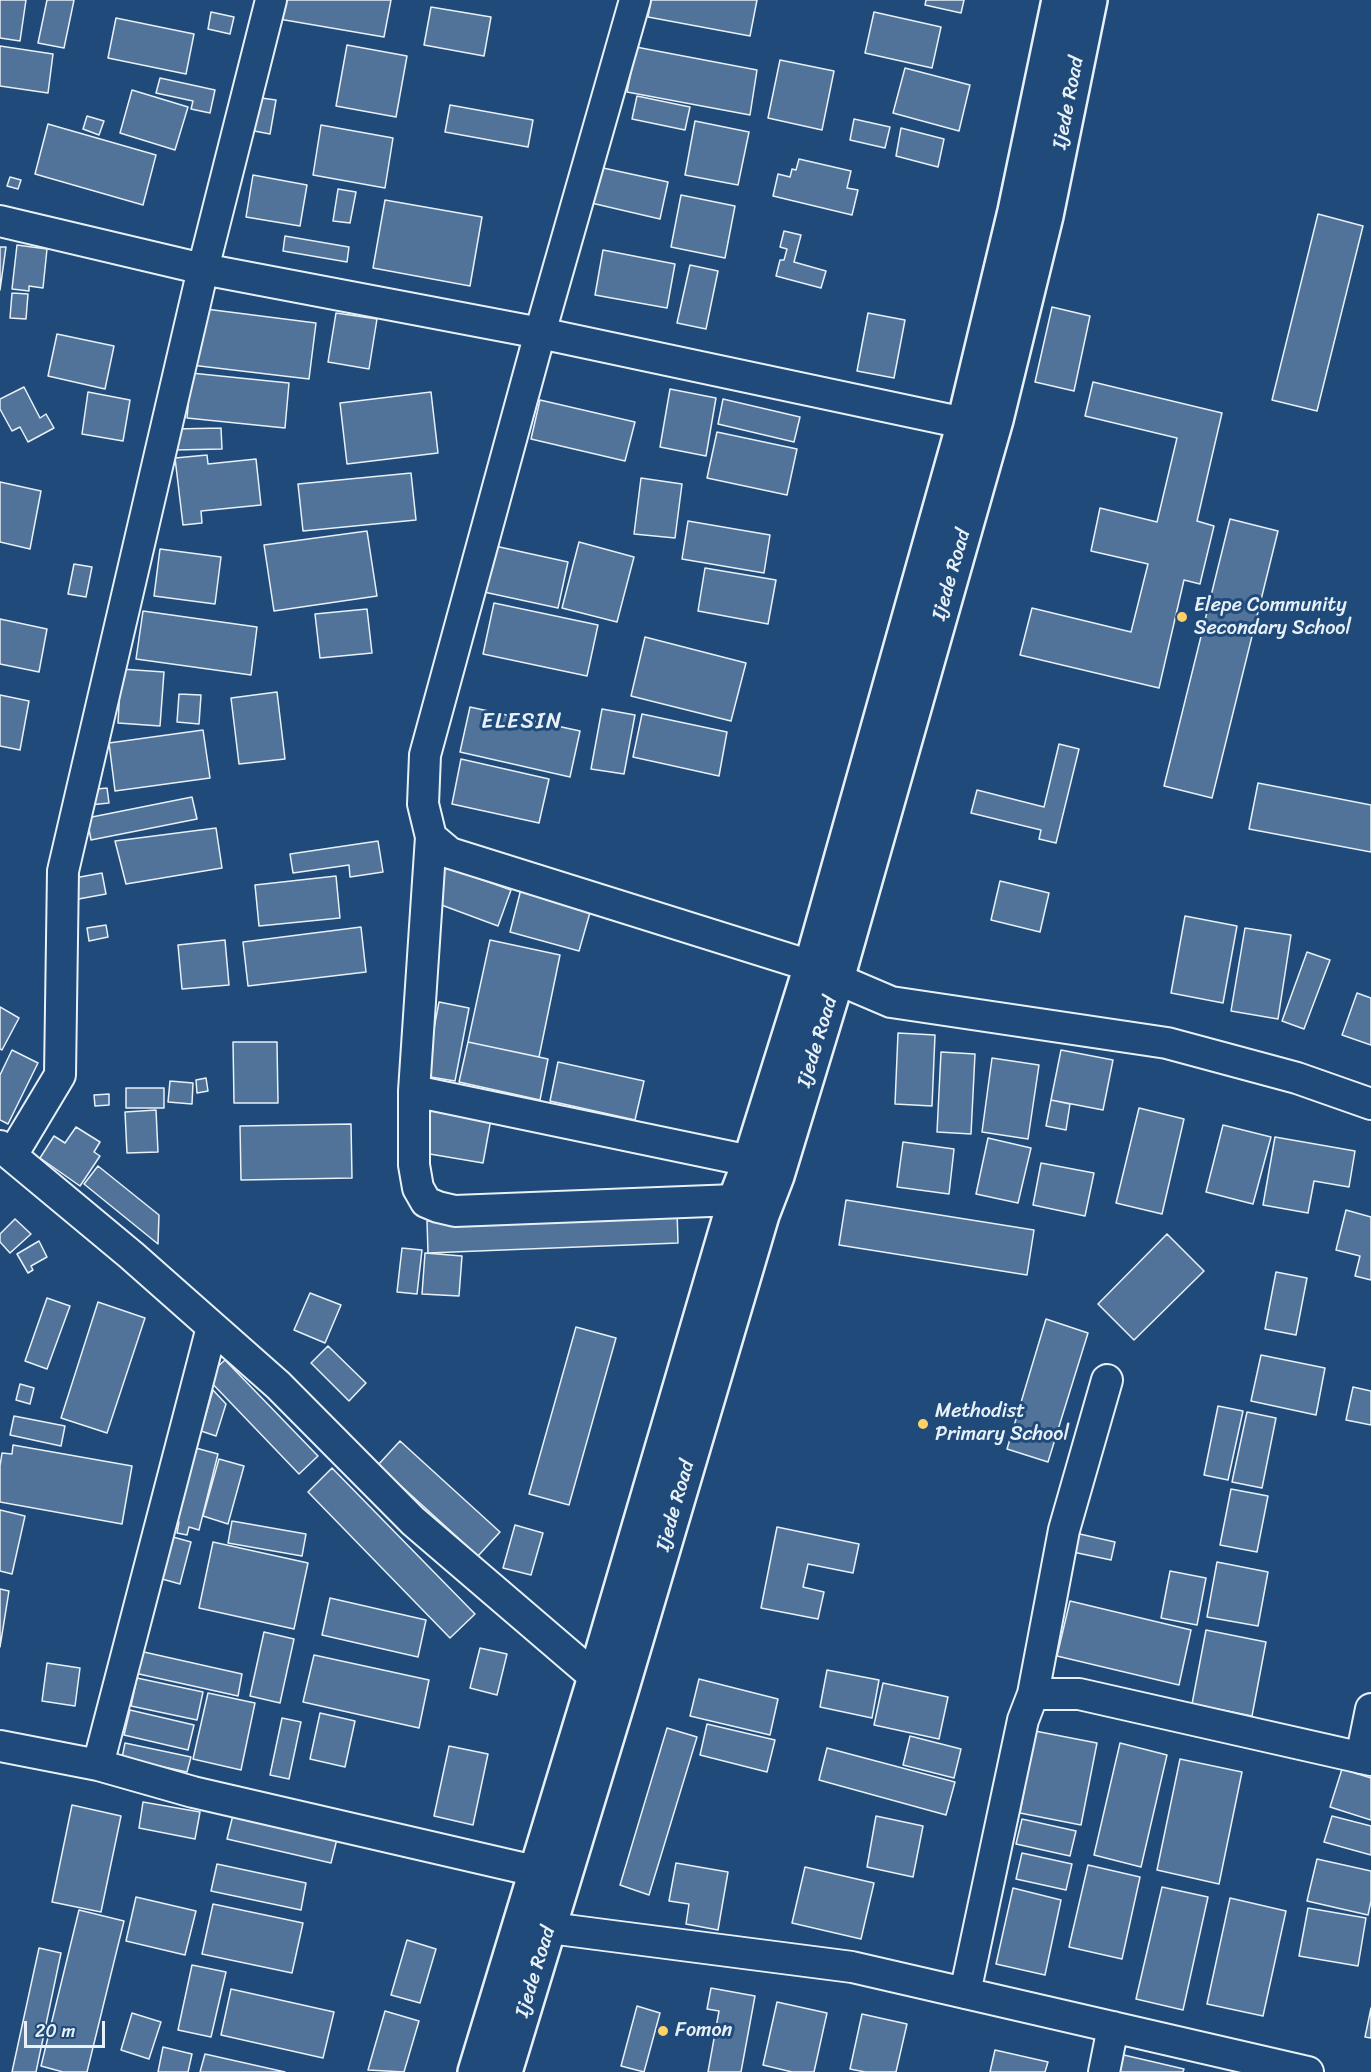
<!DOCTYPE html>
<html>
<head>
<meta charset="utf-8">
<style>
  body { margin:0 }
  #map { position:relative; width:1371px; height:2072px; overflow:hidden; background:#1f4a7a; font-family:Sriracha,sans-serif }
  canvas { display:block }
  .scale { position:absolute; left:24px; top:2021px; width:81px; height:27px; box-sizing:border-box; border:3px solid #e8f1f8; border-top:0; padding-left:8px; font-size:18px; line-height:21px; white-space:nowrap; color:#e8f1f8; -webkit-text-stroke:4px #1f4a7a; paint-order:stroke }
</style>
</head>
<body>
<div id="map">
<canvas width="1371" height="2072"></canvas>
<div class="scale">20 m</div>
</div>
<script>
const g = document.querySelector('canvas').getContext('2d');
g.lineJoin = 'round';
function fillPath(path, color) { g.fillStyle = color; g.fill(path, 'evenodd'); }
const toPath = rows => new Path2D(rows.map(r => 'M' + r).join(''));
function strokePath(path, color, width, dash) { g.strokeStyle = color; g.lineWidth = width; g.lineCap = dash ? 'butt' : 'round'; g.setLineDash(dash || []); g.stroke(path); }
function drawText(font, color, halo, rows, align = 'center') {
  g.font = font + ' Sriracha,sans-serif'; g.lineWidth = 6; g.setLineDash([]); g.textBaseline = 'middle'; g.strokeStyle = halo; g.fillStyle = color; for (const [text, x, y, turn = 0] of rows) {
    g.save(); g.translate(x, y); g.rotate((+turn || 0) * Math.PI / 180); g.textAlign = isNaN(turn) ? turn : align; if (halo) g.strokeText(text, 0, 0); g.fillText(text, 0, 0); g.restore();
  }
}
const building = toPath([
  [0,0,26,0,20,41,0,38,0,0],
  [47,0,74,0,64,48,38,43,47,0],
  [283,0,391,0,384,37,279,19,283,0],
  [651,0,757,0,750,36,648,17,651,0],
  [926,0,964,0,961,13,925,5,926,0],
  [431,7,491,17,484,56,424,45,431,7],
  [211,12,234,17,230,34,208,29,211,12],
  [874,12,941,27,932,68,865,53,874,12],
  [116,18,194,34,186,74,108,58,116,18],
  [347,45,407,56,396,117,336,106,347,45],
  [0,46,53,54,48,93,0,86,0,46],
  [636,47,757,70,750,115,627,92,636,47],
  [780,60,834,71,822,130,768,118,780,60],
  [905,68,970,85,959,131,893,113,905,68],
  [160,78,215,90,210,113,191,109,193,101,156,93,160,78],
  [132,90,188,107,175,150,120,133,132,90],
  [637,96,690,107,685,130,632,119,637,96],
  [254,97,276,100,270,134,249,130,254,97],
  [450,105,533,120,528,147,445,132,450,105],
  [87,116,104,121,99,135,83,129,87,116],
  [854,119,890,127,885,148,850,140,854,119],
  [695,121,749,132,738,185,685,175,695,121],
  [48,124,156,155,143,205,35,174,48,124],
  [321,125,393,138,385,188,313,175,321,125],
  [901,128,944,139,938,167,896,156,901,128],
  [799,159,851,171,847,188,858,190,852,215,773,196,778,174,790,177,792,169,796,170,799,159],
  [594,166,668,182,660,219,587,202,594,166],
  [253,175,307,185,300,226,246,217,253,175],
  [10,177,21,180,18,189,7,186,10,177],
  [338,189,356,192,350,223,333,221,338,189],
  [681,195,735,206,725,258,671,247,681,195],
  [385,200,482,217,470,286,373,268,385,200],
  [1318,214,1363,226,1317,411,1272,400,1318,214],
  [784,231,801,235,794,262,826,271,821,288,776,276,780,260,784,260,787,249,780,247,784,231],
  [285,236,349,247,347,262,283,251,285,236],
  [17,245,47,249,43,288,29,286,29,291,12,289,17,245],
  [0,247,6,247,0,290,0,247],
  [603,250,675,264,667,308,595,295,603,250],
  [690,265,718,271,706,329,677,323,690,265],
  [12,293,28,294,26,319,10,318,12,293],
  [1052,307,1090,316,1074,391,1035,382,1052,307],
  [198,308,316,323,309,379,191,365,198,308],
  [336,313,377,319,369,369,328,362,336,313],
  [868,313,905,320,894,378,857,371,868,313],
  [57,334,114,346,105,389,48,376,57,334],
  [191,373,289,383,285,428,187,418,191,373],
  [1093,382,1222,413,1197,521,1214,526,1200,584,1184,580,1159,688,1020,655,1032,608,1131,632,1148,564,1091,551,1100,508,1157,522,1177,438,1085,416,1093,382],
  [24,387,40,418,46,414,54,428,28,442,20,427,12,431,0,409,0,399,24,387],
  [670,389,716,398,706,456,660,447,670,389],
  [88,392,130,400,123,441,82,434,88,392],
  [431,392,438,453,347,464,340,403,431,392],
  [723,399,800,417,794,442,718,424,723,399],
  [540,400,635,422,625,461,531,439,540,400],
  [221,428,222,449,174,450,174,429,221,428],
  [717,432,797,449,787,495,707,478,717,432],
  [207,455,208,464,256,459,261,505,201,511,202,523,183,525,175,458,207,455],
  [411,473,416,520,303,531,298,484,411,473],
  [641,478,682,484,675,538,634,534,641,478],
  [0,482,41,491,30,549,0,542,0,482],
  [1230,519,1278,531,1212,798,1164,786,1230,519],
  [688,521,770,535,764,573,682,559,688,521],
  [367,531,377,596,274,611,264,545,367,531],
  [579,542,634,557,617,622,562,608,579,542],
  [495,546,568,562,558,608,484,592,495,546],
  [160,549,221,557,215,604,154,596,160,549],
  [74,564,92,567,86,597,68,594,74,564],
  [705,568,776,580,768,624,698,611,705,568],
  [494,603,598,625,587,676,483,654,494,603],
  [367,609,372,653,320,658,315,614,367,609],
  [143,611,257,627,251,675,136,659,143,611],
  [0,619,47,629,39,672,0,664,0,619],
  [645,637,746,663,731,721,631,696,645,637],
  [121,669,164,672,160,726,118,723,121,669],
  [277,692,285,759,239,764,231,698,277,692],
  [179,694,201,695,199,724,177,722,179,694],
  [0,695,29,701,20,750,0,746,0,695],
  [470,707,580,731,570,777,460,752,470,707],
  [602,709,635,715,624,774,591,769,602,709],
  [642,714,727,732,719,776,633,757,642,714],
  [203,730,210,778,115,791,109,743,203,730],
  [1059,744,1079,749,1056,843,1039,839,1041,830,971,813,977,790,1044,807,1059,744],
  [461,759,549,779,539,823,452,804,461,759],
  [1258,783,1371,805,1371,852,1249,829,1258,783],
  [107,788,109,803,89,805,87,790,107,788],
  [192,797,197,819,91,840,87,818,192,797],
  [216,828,222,868,126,884,115,841,216,828],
  [378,841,383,872,350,877,349,865,293,873,290,854,378,841],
  [441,865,511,890,498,926,428,900,441,865],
  [102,873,106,894,73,900,69,879,102,873],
  [336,876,340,918,259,926,255,885,336,876],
  [1000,881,1049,893,1040,932,991,920,1000,881],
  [521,889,591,909,579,951,510,932,521,889],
  [1185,916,1237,926,1223,1003,1171,993,1185,916],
  [106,925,108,937,89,941,87,928,106,925],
  [361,927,366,972,248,986,243,942,361,927],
  [1245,928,1291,935,1278,1019,1231,1011,1245,928],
  [225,940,229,985,182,989,178,945,225,940],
  [490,940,560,955,539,1057,468,1042,490,940],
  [1307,952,1330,960,1304,1029,1282,1021,1307,952],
  [1357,993,1371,998,1371,1045,1342,1035,1357,993],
  [439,1002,469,1008,455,1081,425,1076,439,1002],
  [0,1007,19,1018,2,1050,0,1049,0,1007],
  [898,1033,935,1035,932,1106,895,1104,898,1033],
  [233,1042,277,1042,278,1103,234,1103,233,1042],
  [468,1042,548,1059,540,1100,459,1082,468,1042],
  [12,1050,38,1063,8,1124,0,1120,0,1075,12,1050],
  [1061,1050,1113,1060,1103,1110,1051,1100,1061,1050],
  [941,1052,975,1054,971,1134,937,1132,941,1052],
  [992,1058,1039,1065,1028,1139,982,1132,992,1058],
  [558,1062,644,1081,635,1120,550,1101,558,1062],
  [206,1078,208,1091,197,1093,196,1080,206,1078],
  [170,1081,193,1083,192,1104,168,1102,170,1081],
  [126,1088,164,1088,164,1108,126,1108,126,1088],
  [109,1094,109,1105,95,1106,94,1095,109,1094],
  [1051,1100,1070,1104,1066,1130,1046,1126,1051,1100],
  [426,1108,491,1119,483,1163,418,1152,426,1108],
  [1139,1108,1184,1119,1162,1214,1116,1203,1139,1108],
  [156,1110,158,1152,127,1153,125,1112,156,1110],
  [351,1124,352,1178,241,1180,240,1126,351,1124],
  [1223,1125,1271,1137,1253,1204,1206,1192,1223,1125],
  [76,1127,100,1142,94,1152,100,1156,80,1186,40,1158,54,1136,65,1143,76,1127],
  [1275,1137,1355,1151,1349,1187,1314,1181,1308,1213,1263,1205,1275,1137],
  [988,1138,1031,1148,1018,1203,976,1194,988,1138],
  [903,1142,954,1149,949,1194,897,1187,903,1142],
  [1041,1163,1094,1173,1085,1216,1033,1205,1041,1163],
  [98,1166,159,1215,158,1244,84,1184,98,1166],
  [846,1200,1034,1230,1027,1275,839,1245,846,1200],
  [677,1210,678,1243,428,1253,427,1221,677,1210],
  [1346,1210,1371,1217,1371,1280,1355,1276,1360,1256,1336,1250,1346,1210],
  [15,1219,31,1234,10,1253,0,1242,0,1234,15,1219],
  [1167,1234,1204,1271,1134,1340,1098,1304,1167,1234],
  [39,1241,47,1257,31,1266,33,1270,28,1273,17,1254,39,1241],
  [402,1248,422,1250,417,1294,397,1292,402,1248],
  [425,1253,462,1256,459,1296,422,1294,425,1253],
  [1276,1272,1307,1278,1296,1335,1265,1329,1276,1272],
  [310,1293,341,1305,325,1343,294,1330,310,1293],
  [47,1298,70,1306,47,1369,25,1361,47,1298],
  [98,1302,145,1318,107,1433,61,1418,98,1302],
  [1046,1319,1088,1333,1048,1462,1007,1449,1046,1319],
  [576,1327,616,1338,569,1505,529,1494,576,1327],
  [328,1346,366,1383,349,1401,311,1363,328,1346],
  [1261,1355,1325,1368,1316,1415,1251,1401,1261,1355],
  [225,1360,318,1456,299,1474,206,1377,225,1360],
  [20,1384,34,1388,30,1404,16,1400,20,1384],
  [1353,1387,1371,1391,1371,1425,1346,1420,1353,1387],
  [213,1390,226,1404,216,1436,201,1431,213,1390],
  [1218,1406,1243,1411,1228,1480,1204,1475,1218,1406],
  [1247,1412,1276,1418,1262,1488,1232,1482,1247,1412],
  [14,1416,65,1426,61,1446,10,1435,14,1416],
  [400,1441,500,1532,478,1556,378,1465,400,1441],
  [13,1445,132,1466,122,1524,0,1502,0,1466,2,1453,12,1454,13,1445],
  [192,1447,218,1454,199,1530,189,1527,187,1535,177,1533,179,1522,173,1520,192,1447],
  [219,1459,244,1466,228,1524,203,1516,219,1459],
  [332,1468,475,1614,450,1638,308,1492,332,1468],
  [1231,1489,1268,1496,1257,1552,1220,1545,1231,1489],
  [0,1510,25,1516,12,1574,0,1571,0,1510],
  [232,1521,306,1534,302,1556,228,1543,232,1521],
  [515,1525,543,1533,531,1575,503,1568,515,1525],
  [777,1527,859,1544,853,1573,808,1564,803,1587,824,1592,818,1619,761,1608,777,1527],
  [1071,1532,1115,1542,1111,1560,1068,1551,1071,1532],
  [173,1537,191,1542,180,1584,162,1579,173,1537],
  [213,1542,308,1563,294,1629,199,1608,213,1542],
  [1217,1562,1268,1572,1258,1626,1207,1617,1217,1562],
  [1170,1571,1206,1578,1197,1625,1161,1618,1170,1571],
  [0,1589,9,1591,0,1647,0,1589],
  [330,1598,426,1620,418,1657,322,1635,330,1598],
  [1070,1601,1191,1630,1179,1685,1057,1656,1070,1601],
  [1206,1630,1266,1642,1252,1716,1192,1704,1206,1630],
  [264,1632,294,1639,280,1703,250,1696,264,1632],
  [480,1648,507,1654,497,1695,470,1688,480,1648],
  [135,1650,242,1674,238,1696,130,1672,135,1650],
  [314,1655,429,1680,419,1728,303,1702,314,1655],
  [47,1663,80,1668,75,1706,42,1701,47,1663],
  [827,1670,879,1680,872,1718,820,1707,827,1670],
  [137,1678,203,1692,197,1720,131,1706,137,1678],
  [699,1679,778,1699,770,1735,690,1716,699,1679],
  [883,1683,948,1697,939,1739,874,1725,883,1683],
  [208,1693,255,1703,241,1770,193,1759,208,1693],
  [130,1710,194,1725,188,1750,124,1735,130,1710],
  [320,1713,355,1721,345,1767,310,1759,320,1713],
  [282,1718,301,1722,289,1779,270,1775,282,1718],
  [707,1724,775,1740,767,1772,700,1755,707,1724],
  [667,1728,697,1737,649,1895,620,1885,667,1728],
  [1035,1731,1097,1743,1081,1825,1020,1813,1035,1731],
  [910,1736,961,1749,954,1778,903,1765,910,1736],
  [125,1743,191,1757,187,1772,122,1758,125,1743],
  [1120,1743,1167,1755,1141,1867,1094,1855,1120,1743],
  [449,1746,488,1754,473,1825,434,1816,449,1746],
  [827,1748,955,1782,946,1815,819,1780,827,1748],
  [1180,1759,1242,1772,1219,1884,1157,1870,1180,1759],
  [1342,1769,1371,1778,1371,1820,1330,1807,1342,1769],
  [143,1802,200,1812,195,1839,139,1828,143,1802],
  [72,1805,121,1816,101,1912,52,1902,72,1805],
  [233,1815,337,1839,331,1863,227,1839,233,1815],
  [876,1816,923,1826,913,1877,867,1867,876,1816],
  [1332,1816,1371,1826,1371,1855,1324,1842,1332,1816],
  [1022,1819,1076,1831,1070,1856,1016,1844,1022,1819],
  [1022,1853,1072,1864,1066,1890,1016,1879,1022,1853],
  [1317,1859,1371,1871,1371,1901,1368,1915,1307,1901,1317,1859],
  [676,1863,728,1872,718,1930,686,1924,689,1904,669,1901,676,1863],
  [217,1864,306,1883,301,1910,211,1891,217,1864],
  [1088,1865,1140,1877,1122,1959,1069,1947,1088,1865],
  [805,1867,874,1883,861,1939,792,1923,805,1867],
  [1162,1887,1208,1897,1183,2010,1136,1999,1162,1887],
  [1013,1888,1061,1900,1045,1975,996,1964,1013,1888],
  [136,1897,196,1911,185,1955,126,1941,136,1897],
  [1230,1898,1286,1911,1263,2016,1207,2004,1230,1898],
  [213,1904,303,1923,292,1973,202,1954,213,1904],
  [1308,1908,1366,1918,1358,1966,1299,1956,1308,1908],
  [79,1910,124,1921,87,2072,63,2072,41,2066,79,1910],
  [407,1940,436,1949,420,2003,391,1995,407,1940],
  [39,1948,61,1953,36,2072,12,2072,39,1948],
  [192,1965,226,1972,211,2037,178,2030,192,1965],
  [711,1988,755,1996,741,2072,708,2072,719,2011,707,2009,711,1988],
  [231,1989,334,2012,323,2058,221,2035,231,1989],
  [777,2002,827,2013,814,2072,792,2072,763,2065,777,2002],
  [637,2006,660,2013,644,2072,621,2066,637,2006],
  [1371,2008,1371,2038,1365,2037,1371,2008],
  [385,2011,419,2021,404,2072,368,2070,385,2011],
  [132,2013,161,2022,149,2059,121,2050,132,2013],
  [862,2014,907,2024,896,2072,865,2072,850,2069,862,2014],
  [163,2047,192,2054,188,2072,158,2072,163,2047],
  [995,2050,1048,2062,1045,2072,990,2072,995,2050],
  [1111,2052,1184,2069,1183,2072,1106,2072,1111,2052],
  [205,2054,285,2072,200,2072,205,2054]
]);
fillPath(building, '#517399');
strokePath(building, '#e8f1f8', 1.5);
const minor = toPath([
  [635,0,540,333,425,755,423,804,431,837,450,853,811,966],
  [0,221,203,269,540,333,964,423],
  [431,837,414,1091,750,1161],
  [837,979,891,1002,1167,1043,1297,1078,1371,1104],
  [414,1091,414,1165,418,1188,426,1202,438,1207,455,1211,735,1200],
  [0,1146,131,1255,278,1385,413,1521,595,1677],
  [12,1155,60,1075,63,871,203,269,271,0],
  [1033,1694,1064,1530,1107,1380],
  [0,1746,98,1765,193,1792,535,1871],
  [1361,1758,1371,1709],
  [98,1765,212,1327],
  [550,1928,852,1967,1308,2072],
  [965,1993,1023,1720,1033,1694,1079,1694,1371,1760],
  [1104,2072,1113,2027]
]);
const secondary = toPath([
  [475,2072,595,1677,735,1200,750,1161,811,966,964,423,1015,211,1059,0],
  [505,2072,621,1691,762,1215,777,1176,837,979,996,420,1046,216,1090,0]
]);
strokePath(minor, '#e8f1f8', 34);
strokePath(secondary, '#e8f1f8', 38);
strokePath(minor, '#1f4a7a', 30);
strokePath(secondary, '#1f4a7a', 33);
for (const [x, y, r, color] of [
  [1182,617,6,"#ffd166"],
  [923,1424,6,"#ffd166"],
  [663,2031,6,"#ffd166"]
]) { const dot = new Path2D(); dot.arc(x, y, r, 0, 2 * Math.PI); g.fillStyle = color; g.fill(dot); strokePath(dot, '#1f4a7a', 2); }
drawText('20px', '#e8f1f8', '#1f4a7a', [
  ["Ijede Road",1069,103,-79],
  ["Ijede Road",952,575,-74],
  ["Ijede Road",818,1042,-73],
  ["Ijede Road",676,1506,-74],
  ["Ijede Road",536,1972,-73]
]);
drawText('20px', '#e8f1f8', '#1f4a7a', [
  ["Elepe Community",1194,606],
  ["Secondary School",1194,629],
  ["Methodist",935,1412],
  ["Primary School",935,1435],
  ["Fomon",675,2031]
], 'left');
g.letterSpacing = '1.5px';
drawText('22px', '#e8f1f8', '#1f4a7a', [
  ["ELESIN",522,722]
]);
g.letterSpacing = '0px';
</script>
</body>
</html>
